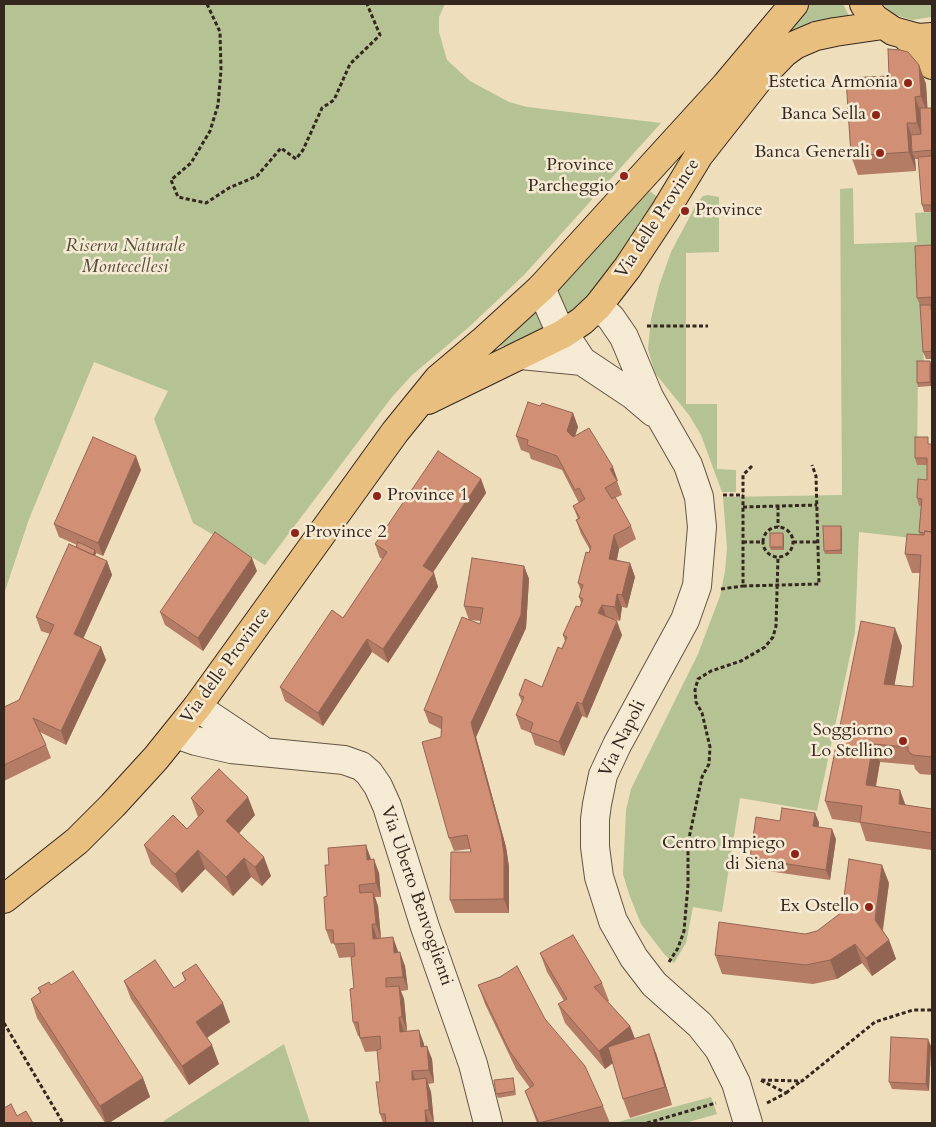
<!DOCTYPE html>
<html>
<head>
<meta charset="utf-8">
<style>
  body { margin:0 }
  #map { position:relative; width:936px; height:1127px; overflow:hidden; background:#efdebc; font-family:Cardo,serif }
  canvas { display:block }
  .frame { position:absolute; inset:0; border:5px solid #35271f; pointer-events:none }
</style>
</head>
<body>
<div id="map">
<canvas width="936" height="1127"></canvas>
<div class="frame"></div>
</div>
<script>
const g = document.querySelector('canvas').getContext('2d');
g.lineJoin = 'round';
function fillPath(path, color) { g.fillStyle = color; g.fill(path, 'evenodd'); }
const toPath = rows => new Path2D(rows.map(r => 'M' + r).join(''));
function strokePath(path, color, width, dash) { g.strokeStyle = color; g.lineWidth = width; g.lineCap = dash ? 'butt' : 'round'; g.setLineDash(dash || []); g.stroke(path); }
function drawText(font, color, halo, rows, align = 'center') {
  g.font = font + ' Cardo,serif'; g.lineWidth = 5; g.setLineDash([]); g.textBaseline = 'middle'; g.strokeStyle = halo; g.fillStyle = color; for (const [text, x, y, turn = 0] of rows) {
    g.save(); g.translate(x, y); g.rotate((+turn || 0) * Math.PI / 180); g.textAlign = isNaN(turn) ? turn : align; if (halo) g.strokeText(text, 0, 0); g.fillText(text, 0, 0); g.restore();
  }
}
fillPath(toPath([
  [4,4,445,4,439,17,439,32,447,60,470,81,509,102,527,107,661,123,524,275,469,327,412,375,392,397,265,565,193,523,154,419,168,391,94,362,29,519,4,594],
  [810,4,843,4,850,18,793,34,784,33],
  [882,4,932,4,932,17,912,20,896,15],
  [853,188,854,244,917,242,915,213,932,212,932,256,918,257,924,364,918,365,917,465,930,465,921,539,859,532,855,632,817,811,740,798,722,912,693,907,686,943,674,963,665,955,641,924,629,894,623,874,626,810,631,789,698,654,720,596,725,571,727,548,723,497,842,495,840,189],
  [650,191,657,197,622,256,609,274,577,309,566,315,557,291],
  [708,195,719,197,719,252,686,253,686,404,717,404,717,469,736,470,736,492,722,492,701,435,689,415,655,373,648,349,651,319,659,286,671,252,697,203,703,196],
  [536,306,551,330,519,344,495,347],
  [284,1044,310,1123,162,1123,165,1120],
  [711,1097,717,1114,685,1123,614,1123]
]), '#b5c294');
const minor = toPath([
  [541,288,555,320,582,361,633,395,653,412],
  [598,306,611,318,624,337,649,397,688,465,699,497,702,527,697,586,685,620,617,745,603,775,597,804,595,819,595,847,599,877,613,921,634,958,654,984,700,1025,719,1049,736,1083,748,1123],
  [521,355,582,361],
  [197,707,260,749],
  [176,734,196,741,231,749,344,760,361,766,369,773,378,786,387,806,425,927,473,1064,488,1123]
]);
const major = toPath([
  [864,4,874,18,893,31,918,38,932,37],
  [905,35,932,65],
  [428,400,563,334,582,321,598,306,628,267,665,211,699,155,758,80,784,53,795,45,816,36,835,32,883,25],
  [4,899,77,841,113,805,156,758,197,707,395,432,438,379,483,341,541,288,726,85,794,4]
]);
strokePath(minor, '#645546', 30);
strokePath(major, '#35271f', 30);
strokePath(toPath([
  [207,4,220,32,221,70,218,105,210,131,191,163,171,180,178,197,206,203,229,188,257,176,281,148,296,159,303,150,322,108,334,100,350,64,380,35,367,4],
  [647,326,708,326],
  [752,466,743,475,743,586,819,584,816,476,812,465],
  [723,495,743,495],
  [778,506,778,527],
  [743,507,817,505],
  '763 542a15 15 0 1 1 30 0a15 15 0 1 1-30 0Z',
  [743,542,763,542],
  [793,542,818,542],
  [721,589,743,586],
  [669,962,678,948,684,931,688,885,688,843,702,777,709,764,710,747,702,713,696,702,695,690,698,679,711,671,741,661,765,647,773,637,776,626,778,557],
  [4,1023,63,1123],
  [786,1093,801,1081],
  [767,1103,786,1093,760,1080,802,1081,875,1022,913,1010,932,1010],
  [647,1123,716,1103]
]), '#35271f', 3, [4, 2.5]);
strokePath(minor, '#f5ead3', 28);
strokePath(major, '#e8bf7e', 28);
fillPath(toPath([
  [919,65,926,84,927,108,932,108,932,212,924,212,922,205,919,159,915,159,916,171,858,175,851,156,889,76],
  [932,245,932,359,926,359,923,352,920,305,917,298],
  [931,364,931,386,918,387,917,383],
  [540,406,573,413,578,427,575,436,618,481,617,481,622,495,615,498,631,526,636,539,619,549,617,560,630,563,635,577,627,608,622,607,620,621,612,619,622,635,587,718,582,716,564,756,535,745,531,733,521,729,516,715,522,702,519,695,542,687,565,641,563,635,580,607,581,603,579,597,581,591,578,583,590,550,581,534,576,520,578,519,573,506,579,503,562,470,531,459,529,453,521,450,516,436],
  [930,444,932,444,932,775,920,774,915,769,914,765,880,762,876,787,906,805,932,809,932,850,866,841,860,823,832,819,825,801,902,646,894,685,913,687,920,573,912,573,905,554,920,535,919,532,921,506,919,506,917,498,927,480,927,465,917,465,915,458],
  [141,470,103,556,96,553,95,556,107,561,112,575,83,638,101,647,106,660,66,745,40,732,46,745,51,758,4,781,4,707,19,700,50,634,41,631,36,617,77,545,59,537,54,524],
  [481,479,486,493,432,573,434,573,438,587,388,663,372,652,323,726,285,701,280,687,343,618,383,559,380,558,375,544],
  [842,530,842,554,825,554,824,551],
  [784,536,784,550,771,550,770,547],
  [524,566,529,579,526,628,476,737,506,847,509,867,509,913,455,913,450,900,471,852,470,849,454,851,449,838,441,737,441,729,429,723,424,710,480,624,481,621,469,620,464,606],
  [257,571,203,651,165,625,160,612],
  [191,798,255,815,239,833,271,876,262,886,251,877,233,896,205,869,182,893,151,864,144,845,187,829,198,817],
  [815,813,819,823,818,827,836,839,830,880,754,869,750,858,780,821],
  [371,860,379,873,381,897,375,897,378,906,381,938,377,938,377,939,398,951,398,953,405,966,408,990,401,991,404,999,407,1031,404,1031,404,1032,424,1044,424,1046,432,1059,434,1083,428,1084,431,1092,434,1123,383,1123,380,1114,380,1082,377,1051,365,1052,359,1036,358,1036,353,1022,354,988,351,957,339,958,334,943,331,944,326,930,329,865],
  [889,883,883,931,889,940,896,959,872,976,862,963,837,979,813,984,722,974,715,955,817,931],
  [540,953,602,983,609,1001,608,1002,630,1026,635,1039,656,1053,672,1105,630,1118,623,1099,613,1063,605,1069,565,1023,558,1004,564,1001,547,972],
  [182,973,230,1022,207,1038,219,1064,189,1085,131,999,124,981,174,988,185,981],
  [51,985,143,1078,150,1097,109,1123,105,1123,37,1018,31,999,40,993,38,988],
  [478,985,545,1019,603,1106,610,1123,537,1123,525,1091,530,1088,516,1069,485,1004],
  [931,1046,929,1091,892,1089,889,1082],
  [513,1078,516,1095,498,1098,496,1094]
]), '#b47c65');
fillPath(toPath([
  [919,65,926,84,928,115,921,96],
  [915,97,922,116,924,142,917,123],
  [907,123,914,142,912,152,915,159,916,171,909,152],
  [930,361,931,364,931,386,930,382],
  [573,413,578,427,572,445,567,431],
  [136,456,141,470,103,556,98,543],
  [613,467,618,481,617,481,610,469],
  [481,479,486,493,428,580,423,566],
  [841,526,842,530,842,554,841,550],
  [783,533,784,536,784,550,783,547],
  [614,535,619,549,614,572,609,559],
  [95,550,96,553,91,566,90,562],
  [252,558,257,571,203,651,198,638],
  [107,561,112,575,79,648,74,634],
  [630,563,635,577,627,608,622,595],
  [524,566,529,579,526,628,476,737,506,847,509,867,509,913,504,899,471,723],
  [434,573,438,587,388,663,383,649],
  [617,594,622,607,620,621,615,607],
  [602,605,607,618,598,613],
  [617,621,622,635,587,718,582,704],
  [895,628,902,646,891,703,884,684],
  [367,639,372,652,323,726,318,713],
  [101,647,106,660,66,745,61,731],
  [577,702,582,716,564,756,559,742],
  [873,744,880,762,872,804,866,785],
  [900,790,907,809,899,804],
  [248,797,255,815,233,840,226,821],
  [815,813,819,823,817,836,813,826],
  [832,829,836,839,830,880,826,870],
  [366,845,371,859,372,874,367,860],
  [198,850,205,869,182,893,175,874],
  [264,857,271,876,262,886,255,867],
  [244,858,251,877,233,896,226,877],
  [374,859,379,873,381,897,376,883],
  [882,865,889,883,881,938,875,920],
  [373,892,378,906,381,938,376,924],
  [372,924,377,938,378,953,373,939],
  [393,937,398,951,399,967,394,953],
  [889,940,896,959,872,976,866,958],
  [855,944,862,963,837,979,830,960],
  [400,952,405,966,408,990,403,977],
  [399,986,404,999,407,1031,402,1017],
  [223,1003,230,1022,203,1040,196,1022],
  [399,1017,404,1031,405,1046,400,1032],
  [630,1026,637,1044,605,1069,599,1051],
  [419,1030,424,1044,426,1060,421,1047],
  [649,1034,656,1053,672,1105,665,1087],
  [928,1039,931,1046,929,1091,926,1084],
  [212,1045,219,1064,189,1085,182,1066],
  [427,1046,432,1059,434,1083,429,1070],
  [412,1071,417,1084,412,1080],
  [143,1078,150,1097,109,1123,106,1123,100,1106],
  [426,1078,431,1092,434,1123,429,1110],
  [425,1110,429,1123,426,1123]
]), '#926553');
const building = toPath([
  [888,49,900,50,908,52,919,65,921,96,915,97,917,123,907,123,909,152,851,156,846,78,889,76,888,49],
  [920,108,932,108,932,150,912,152,911,135,921,134,920,108],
  [932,156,932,205,922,205,918,157,932,156],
  [932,245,932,297,917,298,915,246,932,245],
  [920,305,931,305,931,310,932,310,932,351,923,352,920,305],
  [917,361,930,361,930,382,917,383,917,361],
  [528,402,540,406,542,403,573,413,567,431,573,437,589,428,613,467,610,469,617,481,605,488,612,499,615,497,631,526,614,535,609,559,630,563,622,595,617,594,615,607,602,605,598,613,617,621,582,704,577,702,559,742,530,732,533,723,516,715,524,697,519,695,525,679,542,687,558,647,562,649,567,637,563,635,576,606,580,607,583,599,579,597,583,585,578,583,586,552,589,553,591,547,576,520,580,518,573,506,585,499,579,488,575,490,557,456,527,445,528,440,516,436,528,402],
  [93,437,136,456,98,543,54,524,93,437],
  [915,437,928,437,928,444,932,444,932,532,925,531,924,533,919,532,922,499,917,498,918,479,927,480,927,458,915,458,915,437],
  [438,451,481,479,423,566,434,573,383,649,367,639,318,713,280,687,332,610,343,618,387,552,375,544,438,451],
  [823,526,841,526,841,550,824,551,823,526],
  [925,531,932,532,932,757,913,755,908,751,908,747,873,744,866,785,900,790,899,804,932,809,932,833,860,822,862,806,825,801,861,621,895,628,884,684,913,687,921,555,905,554,907,534,924,535,925,531],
  [215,532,252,558,198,638,160,612,215,532],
  [770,533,783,533,783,547,770,547,770,533],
  [78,542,95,550,93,555,76,547,78,542],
  [69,544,107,561,74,634,101,647,61,731,33,718,46,745,4,765,4,707,19,700,54,625,36,617,69,544],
  [472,558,524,566,521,615,471,723,501,833,504,854,504,899,450,900,451,852,471,852,467,835,449,838,422,742,441,737,442,717,424,710,462,617,480,624,483,608,464,606,472,558],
  [219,769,248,797,226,821,264,857,255,867,244,858,226,877,198,850,175,874,144,845,173,815,187,829,204,811,191,798,219,769],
  [782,808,815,813,813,826,832,829,826,870,750,858,756,817,780,821,782,808],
  [366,845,367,860,374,859,376,883,359,885,360,893,373,892,376,924,372,924,373,939,393,937,394,953,400,952,403,977,386,978,386,987,399,986,402,1017,399,1017,400,1032,419,1030,421,1047,427,1046,429,1070,412,1071,412,1080,426,1078,429,1110,425,1110,426,1123,386,1123,385,1114,380,1114,376,1082,380,1082,377,1050,381,1049,380,1036,360,1038,358,1022,353,1022,350,989,354,988,351,957,355,956,354,943,334,944,333,930,326,930,324,897,327,896,325,865,329,865,328,848,366,845],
  [849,859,882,865,875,920,889,940,866,958,855,944,830,960,806,965,715,955,719,922,805,934,817,931,842,912,849,859],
  [573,935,602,983,594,987,630,1026,599,1051,558,1004,567,999,540,953,573,935],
  [155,960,174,988,186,980,182,973,196,964,223,1003,196,1022,212,1045,182,1066,124,981,155,960],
  [517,966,545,1019,585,1066,603,1106,539,1123,525,1091,534,1085,509,1050,478,985,500,977,517,966],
  [73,971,143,1078,100,1106,31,999,41,992,38,988,49,982,51,985,73,971],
  [649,1034,665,1087,623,1099,608,1047,649,1034],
  [891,1037,928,1039,926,1084,889,1082,891,1037],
  [513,1078,515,1091,496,1094,494,1080,513,1078],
  [11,1104,17,1116,26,1111,33,1123,4,1123,4,1108,11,1104]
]);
fillPath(building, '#d19076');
strokePath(building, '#926553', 1);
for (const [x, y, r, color] of [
  [908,83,5,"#8f2418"],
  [876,115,5,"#8f2418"],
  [880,153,5,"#8f2418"],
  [624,176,5,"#8f2418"],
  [685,211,5,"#8f2418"],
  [377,496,5,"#8f2418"],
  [295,533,5,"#8f2418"],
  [903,741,5,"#8f2418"],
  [795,854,5,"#8f2418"],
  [869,907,5,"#8f2418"]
]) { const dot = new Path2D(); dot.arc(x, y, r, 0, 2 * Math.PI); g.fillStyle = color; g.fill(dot); strokePath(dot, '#f5ead3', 2); }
drawText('18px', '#35271f', '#f5ead3', [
  ["Estetica Armonia",898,83],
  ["Banca Sella",866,115],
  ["Banca Generali",870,153],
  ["Province",614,166],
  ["Parcheggio",614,187],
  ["Province",695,211,"left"],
  ["Province 1",387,496,"left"],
  ["Province 2",305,533,"left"],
  ["Soggiorno",893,731],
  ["Lo Stellino",893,752],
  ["Centro Impiego",785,844],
  ["di Siena",785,865],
  ["Ex Ostello",859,907]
], 'right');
drawText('18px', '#35271f', '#f5ead3', [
  ["Via delle Province",658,219,-57],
  ["Via delle Province",226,666,-54],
  ["Via Napoli",623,739,-64],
  ["Via Uberto Benvoglienti",416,896,71]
]);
drawText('italic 18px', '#554e3c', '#f5ead3', [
  ["Riserva Naturale",125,247],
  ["Montecellesi",125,268]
]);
</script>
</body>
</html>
